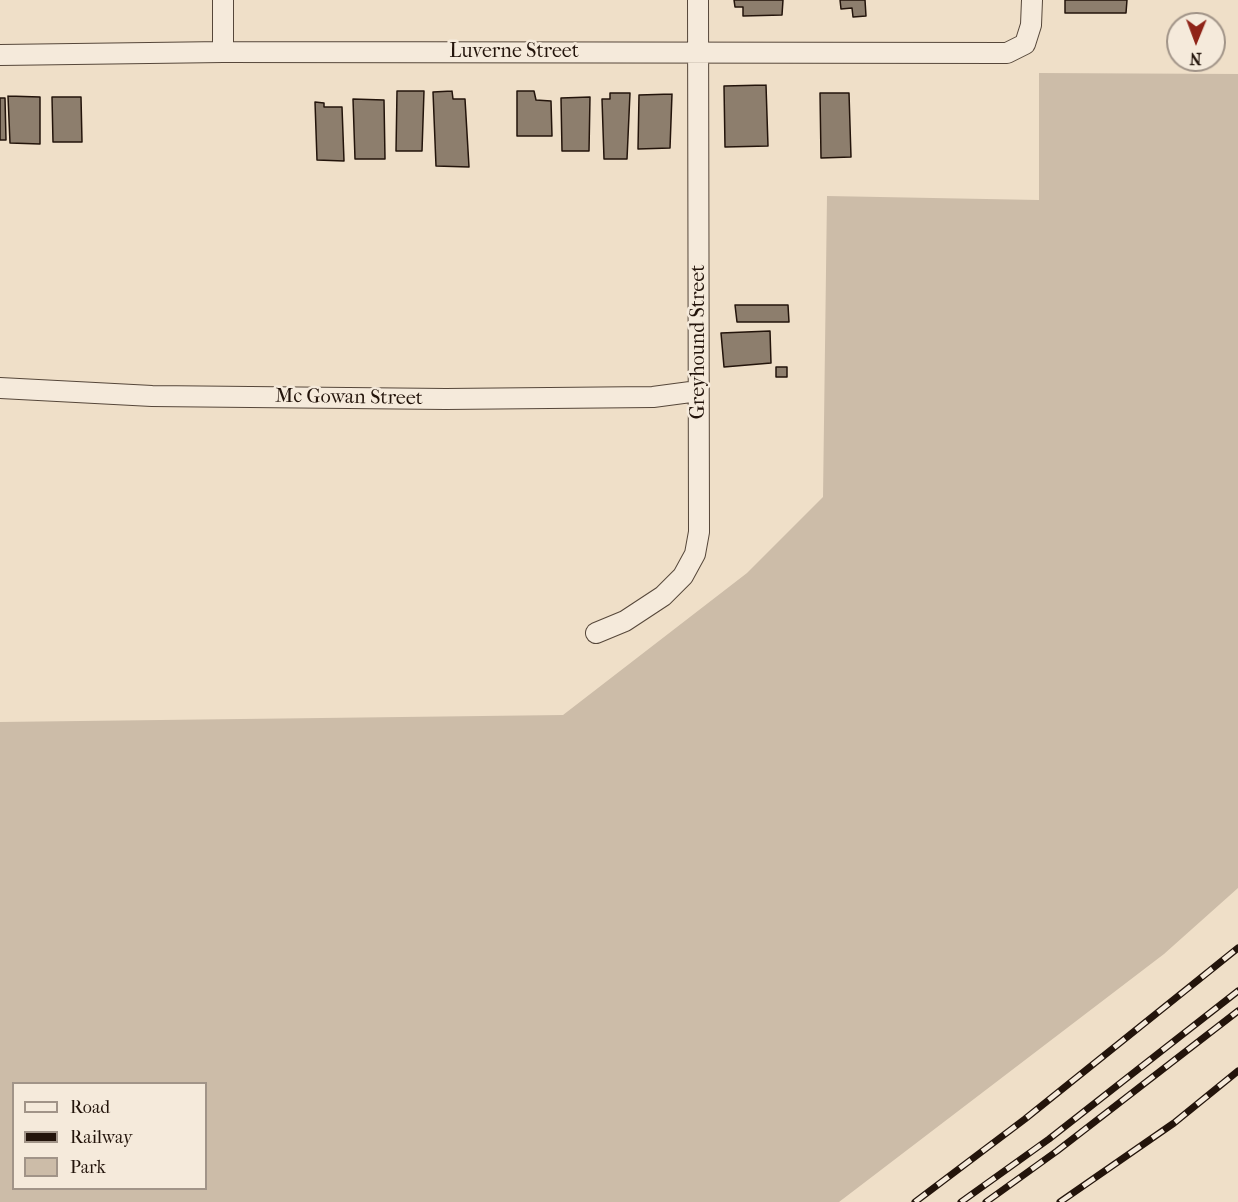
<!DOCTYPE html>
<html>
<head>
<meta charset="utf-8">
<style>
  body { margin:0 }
  #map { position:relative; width:1238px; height:1202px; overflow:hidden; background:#efdfc8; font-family:"IM FELL French Canon",serif }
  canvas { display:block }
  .legend { position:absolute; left:12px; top:1082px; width:195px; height:108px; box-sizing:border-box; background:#f5eadb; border:2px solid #a19488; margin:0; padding:8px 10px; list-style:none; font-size:18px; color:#23140b }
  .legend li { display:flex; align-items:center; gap:12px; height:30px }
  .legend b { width:30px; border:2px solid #a19488 }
  .north { position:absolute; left:1166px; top:12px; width:60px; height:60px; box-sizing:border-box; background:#f5eadb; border:2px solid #a19488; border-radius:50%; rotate:181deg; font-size:16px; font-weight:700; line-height:24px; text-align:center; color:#23140b }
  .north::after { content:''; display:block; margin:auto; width:21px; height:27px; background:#8f2418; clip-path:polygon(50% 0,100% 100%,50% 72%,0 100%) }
</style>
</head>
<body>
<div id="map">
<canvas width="1238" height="1202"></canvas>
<ul class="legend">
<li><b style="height:8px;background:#f5eadb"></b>Road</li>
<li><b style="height:8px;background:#23140b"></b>Railway</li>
<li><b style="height:16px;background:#ccbca8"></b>Park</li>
</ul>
<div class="north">N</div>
</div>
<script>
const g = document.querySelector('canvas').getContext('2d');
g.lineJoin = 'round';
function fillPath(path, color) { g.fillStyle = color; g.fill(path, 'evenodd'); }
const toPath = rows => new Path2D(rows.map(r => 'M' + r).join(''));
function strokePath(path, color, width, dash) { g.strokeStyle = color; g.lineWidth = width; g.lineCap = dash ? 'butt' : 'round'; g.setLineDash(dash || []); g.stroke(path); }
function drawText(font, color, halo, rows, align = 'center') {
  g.font = font + ' "IM FELL French Canon",serif'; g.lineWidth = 5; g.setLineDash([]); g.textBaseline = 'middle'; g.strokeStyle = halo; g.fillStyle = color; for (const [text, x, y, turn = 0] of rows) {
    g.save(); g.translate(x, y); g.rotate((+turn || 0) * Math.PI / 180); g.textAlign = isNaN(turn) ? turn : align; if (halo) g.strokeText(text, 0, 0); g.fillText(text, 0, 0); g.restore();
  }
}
fillPath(toPath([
  [1039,73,1238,74,1238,888,1164,954,839,1202,0,1202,0,722,563,715,747,573,823,497,827,196,1039,200],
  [14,1084,206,1084,206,1188,14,1188]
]), '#ccbca8');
const building = toPath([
  [734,0,783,0,782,15,743,16,743,7,735,7,734,0],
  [840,0,865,0,866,16,853,17,852,8,841,9,840,0],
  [1065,0,1127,0,1126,13,1065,13,1065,0],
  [766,85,768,146,725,147,724,86,766,85],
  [397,91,424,91,422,151,396,151,397,91],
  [452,91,453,99,465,99,469,167,436,166,433,92,452,91],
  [517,91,534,91,536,100,551,101,552,136,517,136,517,91],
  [610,93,630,93,627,159,604,159,602,99,610,99,610,93],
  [820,93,849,93,851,157,821,158,820,93],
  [672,94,670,148,638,149,639,95,672,94],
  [8,96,40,97,40,144,10,143,8,96],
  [52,97,81,97,82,142,53,142,52,97],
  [590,97,589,151,562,151,561,98,590,97],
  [0,98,5,98,6,140,0,140,0,98],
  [353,99,384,100,385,159,355,159,353,99],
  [315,102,324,103,324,107,342,107,344,161,317,160,315,102],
  [735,305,788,305,789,322,737,322,735,305],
  [770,331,771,363,724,367,721,333,770,331],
  [776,367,787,367,787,377,776,377,776,367]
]);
fillPath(building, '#8d7e6d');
strokePath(building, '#23140b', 1.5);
const minor = toPath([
  [223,0,223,52],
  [0,55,223,52,1007,53,1025,44,1031,25,1032,0],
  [0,388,152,396,446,399,653,397,698,391],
  [596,633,625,621,663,596,683,576,695,554,699,532,698,0]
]);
strokePath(minor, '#56473a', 22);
strokePath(minor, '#f5eadb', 20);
const rail = toPath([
  [915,1202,1025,1119,1238,948],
  [961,1202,1049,1139,1238,991],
  [986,1202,1057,1151,1238,1011],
  [1060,1202,1174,1123,1238,1071]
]);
strokePath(rail, '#23140b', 7);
strokePath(rail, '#f5eadb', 4.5, [14]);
drawText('20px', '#23140b', '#f5eadb', [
  ["Luverne Street",514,52],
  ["Greyhound Street",699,342,-90],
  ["Mc Gowan Street",349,398,1]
]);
</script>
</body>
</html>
